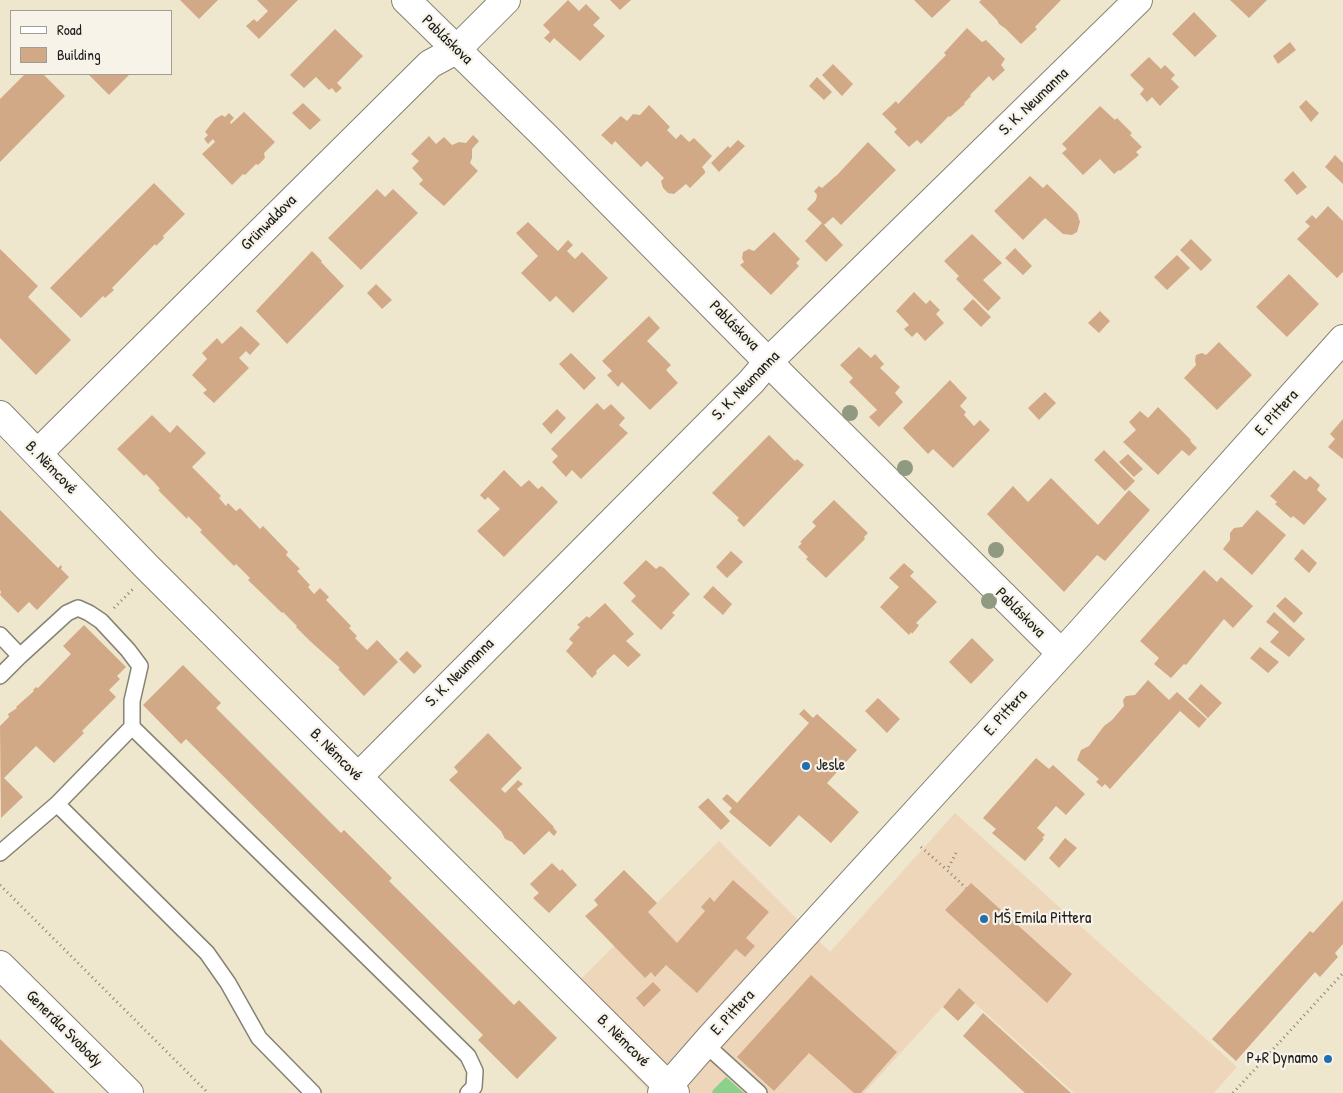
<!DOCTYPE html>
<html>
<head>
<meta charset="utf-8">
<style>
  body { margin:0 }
  #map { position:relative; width:1343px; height:1093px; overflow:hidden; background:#efe7cd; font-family:"Patrick Hand",sans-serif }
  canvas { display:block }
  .legend { position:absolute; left:10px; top:10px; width:162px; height:65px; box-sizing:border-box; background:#f7f3e8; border:1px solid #9f9d96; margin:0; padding:6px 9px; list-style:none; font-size:15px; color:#1c1c1c }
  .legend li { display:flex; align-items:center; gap:10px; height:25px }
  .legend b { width:25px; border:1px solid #9f9d96 }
</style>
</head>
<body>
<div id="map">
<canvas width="1343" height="1093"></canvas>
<ul class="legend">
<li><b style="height:6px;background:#fff"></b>Road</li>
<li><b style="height:14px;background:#d2a987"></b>Building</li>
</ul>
</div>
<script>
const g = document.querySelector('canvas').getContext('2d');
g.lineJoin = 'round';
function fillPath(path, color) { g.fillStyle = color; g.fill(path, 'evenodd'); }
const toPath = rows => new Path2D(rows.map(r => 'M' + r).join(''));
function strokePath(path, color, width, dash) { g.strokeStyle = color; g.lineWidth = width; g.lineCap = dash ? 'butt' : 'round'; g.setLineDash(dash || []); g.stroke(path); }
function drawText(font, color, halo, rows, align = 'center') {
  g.font = font + ' "Patrick Hand",sans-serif'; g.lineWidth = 4.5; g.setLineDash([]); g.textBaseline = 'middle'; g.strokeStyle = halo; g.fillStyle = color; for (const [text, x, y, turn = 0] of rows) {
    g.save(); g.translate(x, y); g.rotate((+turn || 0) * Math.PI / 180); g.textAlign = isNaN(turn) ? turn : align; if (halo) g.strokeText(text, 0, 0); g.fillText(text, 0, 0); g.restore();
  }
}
fillPath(toPath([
  [955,813,1237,1067,1214,1093,1074,1093,959,989,864,1093,651,1093,561,999,719,841,830,952]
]), '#eed6bb');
fillPath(toPath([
  [726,1077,744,1093,712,1093,713,1090]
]), '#8ad18b');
fillPath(toPath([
  [180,0,218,0,199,19],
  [257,0,298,0,259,39,246,26,254,19,257,22,268,11],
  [568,0,579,11,586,4,600,18,593,25,605,36,580,61,554,38,550,43,544,38,550,32,543,25],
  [610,0,631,0,620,10],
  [914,0,951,0,932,18],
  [981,0,1061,0,1035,27,1037,29,1021,44,1006,29,999,24,997,20,979,2],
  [1230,0,1267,0,1249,18],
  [1194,12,1217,36,1195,57,1172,34],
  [967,28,982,42,986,40,1005,59,1001,65,1005,70,993,81,989,76,970,95,971,96,964,103,965,104,950,117,949,116,921,144,917,140,909,147,894,132,897,129,882,114,896,101,898,104,946,55,944,53],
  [335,29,363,56,337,83,342,88,336,93,332,88,329,90,316,77,304,88,290,75],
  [1290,42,1296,50,1278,64,1273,56],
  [1149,57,1161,69,1165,65,1175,75,1171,79,1179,87,1160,106,1152,97,1147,102,1140,94,1144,89,1130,75],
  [833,64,853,84,842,96,822,75],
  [25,74,43,74,65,96,0,162,0,99],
  [88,74,130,74,109,95],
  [817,77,832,92,824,100,809,86],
  [1306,100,1319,113,1311,122,1299,107],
  [303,103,321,120,310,130,292,113],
  [649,105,670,127,667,130,676,139,681,134,689,142,694,138,712,156,702,167,705,171,705,173,690,188,686,184,674,194,668,193,663,188,661,181,664,178,647,161,641,167,615,141,612,145,601,135,621,116,627,121,633,114,640,115],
  [1100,106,1115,120,1117,118,1132,133,1130,135,1142,147,1136,152,1139,155,1120,171,1119,170,1114,174,1100,159,1083,175,1062,153,1067,149,1062,144],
  [244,112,275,142,264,153,265,158,258,165,256,164,245,175,243,174,232,185,202,154,215,142,213,139,208,144,204,139,208,135,205,132,215,119,222,115,225,117,229,113,234,118,230,122,231,124],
  [473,135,479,141,472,149,472,158,470,163,478,171,444,206,419,184,423,180,412,168,419,161,411,154,429,136,436,144,444,137,452,145,459,142,466,143],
  [738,140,745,146,719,172,711,163,728,146,730,148],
  [868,142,896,170,841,225,833,217,824,225,843,245,826,262,805,241,822,223,807,209,816,200,817,195,814,191,819,186,822,188,838,174],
  [1335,155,1343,163,1343,184,1325,167],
  [1293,171,1307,187,1297,195,1284,180],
  [1030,176,1043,188,1047,184,1077,213,1080,222,1077,232,1072,235,1063,234,1045,218,1023,240,994,211],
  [154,183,185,214,163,236,164,238,156,246,155,244,112,288,114,290,105,298,103,296,81,318,50,288],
  [377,189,385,197,393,189,418,213,361,270,328,238],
  [1328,206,1343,221,1343,272,1337,278,1297,239,1310,226,1305,222,1312,215,1316,219],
  [528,222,558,251,568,240,573,245,567,251,575,259,582,252,608,278,573,313,556,296,550,302,521,273,538,256,516,233],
  [774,232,800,259,796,263,799,266,771,295,740,265,744,262,742,258,743,252,749,249,754,251],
  [972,234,1002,263,983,280,1001,298,988,311,956,279,959,276,944,261],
  [1191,239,1212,260,1201,271,1180,250],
  [1015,248,1032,266,1023,275,1005,258],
  [0,249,38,286,28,297,71,340,36,375,0,338],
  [312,251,322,261,321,262,344,286,287,344,256,311],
  [1177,255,1190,268,1167,290,1154,277],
  [1289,274,1319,304,1287,337,1256,307],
  [376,284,392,300,382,309,367,293],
  [914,292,926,304,930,300,940,310,936,314,944,323,925,341,917,332,912,337,904,329,909,325,896,311],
  [973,299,991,317,981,327,963,309],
  [1100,311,1110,321,1099,333,1088,323],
  [649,316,660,328,647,341,671,365,666,370,678,383,650,410,622,382,618,387,607,375,612,371,602,361],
  [241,326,260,344,250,355,246,351,239,358,249,368,214,403,203,393,207,390,192,375,207,359,202,353,217,338,222,344],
  [1219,342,1252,375,1217,410,1184,378,1196,365,1195,360,1196,355,1202,353,1206,355],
  [859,347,871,358,875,354,884,364,880,368,900,387,895,393,903,402,879,427,869,417,877,410,849,382,853,378,840,365],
  [571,353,596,378,584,390,559,364],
  [950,380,967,398,960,406,966,412,964,415,974,426,980,420,990,430,953,468,933,449,928,454,903,428],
  [1045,392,1056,403,1039,420,1028,408],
  [597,403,604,410,611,404,625,418,619,425,628,433,581,479,572,470,566,477,552,462,558,456,551,449],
  [1158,407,1191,440,1190,441,1197,448,1189,456,1182,450,1158,475,1123,442,1136,430,1129,422,1140,411,1148,418],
  [557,409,566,418,551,434,542,424],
  [152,415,170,433,177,425,206,453,192,467,221,496,219,498,226,506,228,503,236,511,240,508,260,529,263,526,288,552,286,555,300,569,297,571,310,585,308,587,314,594,320,588,329,597,326,600,351,626,349,628,357,636,355,638,367,650,377,640,398,662,364,696,338,669,340,668,310,641,296,627,297,626,283,612,282,613,248,580,250,578,236,564,234,566,200,532,202,530,188,516,187,519,158,490,160,489,153,481,146,474,144,476,117,449],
  [1343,419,1343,459,1328,447,1335,439,1330,434],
  [769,435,795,461,797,459,804,465,744,527,737,520,739,518,712,493],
  [1104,450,1135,481,1125,491,1094,460],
  [1128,454,1143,469,1134,477,1119,462],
  [504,470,521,487,529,480,538,489,542,486,558,502,504,557,477,531,500,509,488,497,485,500,480,495],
  [1294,470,1306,480,1310,476,1320,485,1317,490,1327,499,1304,525,1293,516,1291,518,1275,504,1277,502,1270,496],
  [1051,478,1098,525,1129,490,1150,510,1105,561,1097,555,1064,592,987,514,1013,486,1028,502],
  [834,500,868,533,864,537,865,539,826,578,806,559,808,557,798,547,802,543,800,542,816,526,812,522],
  [0,510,58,568,61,565,62,567,61,569,69,577,37,610,29,602,18,613,0,595,1,592,0,590],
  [1257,510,1286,535,1252,575,1223,549,1230,540,1230,533,1234,528,1242,527],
  [1302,549,1317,563,1309,573,1294,559],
  [731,551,743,562,727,578,716,567],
  [646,560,656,569,660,566,664,568,690,594,672,613,675,615,661,630,631,601,636,596,623,583],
  [904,563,914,572,910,576,937,602,916,623,919,625,917,628,912,634,911,632,909,635,880,607,899,587,889,578],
  [1204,570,1217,582,1221,577,1253,606,1233,628,1224,619,1186,665,1184,664,1171,678,1154,664,1159,658,1140,641],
  [713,586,732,604,723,615,703,597],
  [1285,597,1303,613,1294,623,1276,606],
  [605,603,634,634,626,641,641,655,628,667,614,654,596,671,597,673,592,678,566,651,573,643,569,639,580,627,577,625,587,616,589,618],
  [1274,612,1305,639,1289,657,1270,642,1279,632,1266,622],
  [84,625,126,667,117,676,120,679,109,690,116,697,82,731,84,733,54,763,36,746,4,778,23,797,1,818,0,726,9,717,8,714,17,708,16,707,34,691,33,690,36,687,38,688,71,654,63,646],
  [972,638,994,660,971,684,949,662],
  [1260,647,1279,662,1268,673,1250,658],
  [407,651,422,666,414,674,399,659],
  [183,665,221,703,216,708,341,833,344,830,392,878,389,881,514,1005,519,1000,557,1038,517,1079,478,1040,483,1035,186,739,181,744,143,705],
  [1148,680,1169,700,1177,692,1207,719,1199,728,1180,711,1110,789,1105,784,1102,787,1096,782,1099,779,1077,760,1081,750,1089,746,1104,726,1112,720,1124,706,1123,700,1126,696,1135,695],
  [1201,684,1222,703,1208,718,1188,699],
  [878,698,900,719,887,733,865,711],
  [804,709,813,718,817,714,857,750,827,783,859,812,831,843,799,815,770,847,729,812,732,808,722,799,727,794,737,803,809,723,799,714],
  [488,733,522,768,501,789,505,793,518,780,523,784,517,789,554,827,553,827,557,832,554,836,549,831,524,855,512,842,505,839,501,831,449,780,458,772,454,767],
  [1036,758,1049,769,1053,765,1085,794,1066,815,1056,806,1037,828,1045,835,1042,838,1044,839,1025,861,992,833,996,829,983,818],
  [708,798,730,821,721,830,698,807],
  [1065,838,1077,848,1059,868,1049,858],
  [552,863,560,871,562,869,577,885,549,913,533,898,539,893,530,884],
  [624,870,657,903,648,912,677,943,705,911,701,907,710,897,714,902,733,880,769,912,746,938,755,946,745,957,736,949,697,993,666,965,655,977,651,972,645,978,585,916,598,905,594,900],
  [971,883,1072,974,1047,1003,945,910],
  [1343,900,1343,944,1335,953,1338,957,1320,977,1315,972,1236,1061,1212,1039,1310,931,1313,933],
  [811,975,897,1052,861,1093,854,1093,809,1053,774,1091,737,1057],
  [653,982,661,990,644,1007,636,998],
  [959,988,975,1003,958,1021,943,1007],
  [983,1013,1071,1093,1025,1093,963,1036],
  [0,1039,55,1093,0,1093]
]), '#d2a987');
const lane = toPath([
  [0,635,20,656,0,676],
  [20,656,67,613,78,608,89,613,101,621,128,650,140,666,132,701,132,727,57,804,207,953,228,983,259,1038,313,1093],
  [132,727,468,1056,475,1071,474,1087,468,1093],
  [0,853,57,804],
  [705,1044,759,1093]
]);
const street = toPath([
  [406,0,547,138,788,382,1061,653],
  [0,415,147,567,675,1093],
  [38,453,430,64,456,50,506,0],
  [358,777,751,382,768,362,1138,0],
  [0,965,129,1093],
  [662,1093,711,1037,1080,633,1343,339]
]);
strokePath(lane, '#868274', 18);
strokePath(street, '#868274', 30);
strokePath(toPath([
  [114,608,133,589],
  [921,847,947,870],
  [956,853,947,870,966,888],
  [0,885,208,1093],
  [1233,1093,1343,973]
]), '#868274', 3, [1, 4]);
strokePath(lane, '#fff', 15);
strokePath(street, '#fff', 28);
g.fillStyle = '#909a81';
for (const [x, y] of [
  [850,413],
  [905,468],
  [996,550],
  [989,601]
]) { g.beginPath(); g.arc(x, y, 8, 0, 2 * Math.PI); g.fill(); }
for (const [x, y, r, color] of [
  [806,766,5,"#1f6fb2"],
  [984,919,5,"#1f6fb2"],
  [1328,1059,5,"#1f6fb2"]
]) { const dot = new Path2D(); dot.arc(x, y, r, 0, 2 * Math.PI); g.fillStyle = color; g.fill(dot); strokePath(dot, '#f7f3e8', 2); }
drawText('16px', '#1c1c1c', '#f7f3e8', [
  ["Pabláskova",447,40,44],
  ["S. K. Neumanna",1034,102,-44],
  ["Grünwaldova",269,223,-45],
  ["Pabláskova",734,326,45],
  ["S. K. Neumanna",746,386,-46],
  ["E. Pittera",1277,413,-48],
  ["B. Němcové",51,468,46],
  ["Pabláskova",1020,613,45],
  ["S. K. Neumanna",460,673,-45],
  ["E. Pittera",1006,713,-48],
  ["B. Němcové",336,755,45],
  ["E. Pittera",733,1013,-47],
  ["Generála Svobody",64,1029,45],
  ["B. Němcové",623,1041,45]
]);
drawText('16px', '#1c1c1c', '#f7f3e8', [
  ["Jesle",816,766],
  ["MŠ Emila Pittera",994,919],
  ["P+R Dynamo",1318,1059,"right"]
], 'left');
</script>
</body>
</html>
